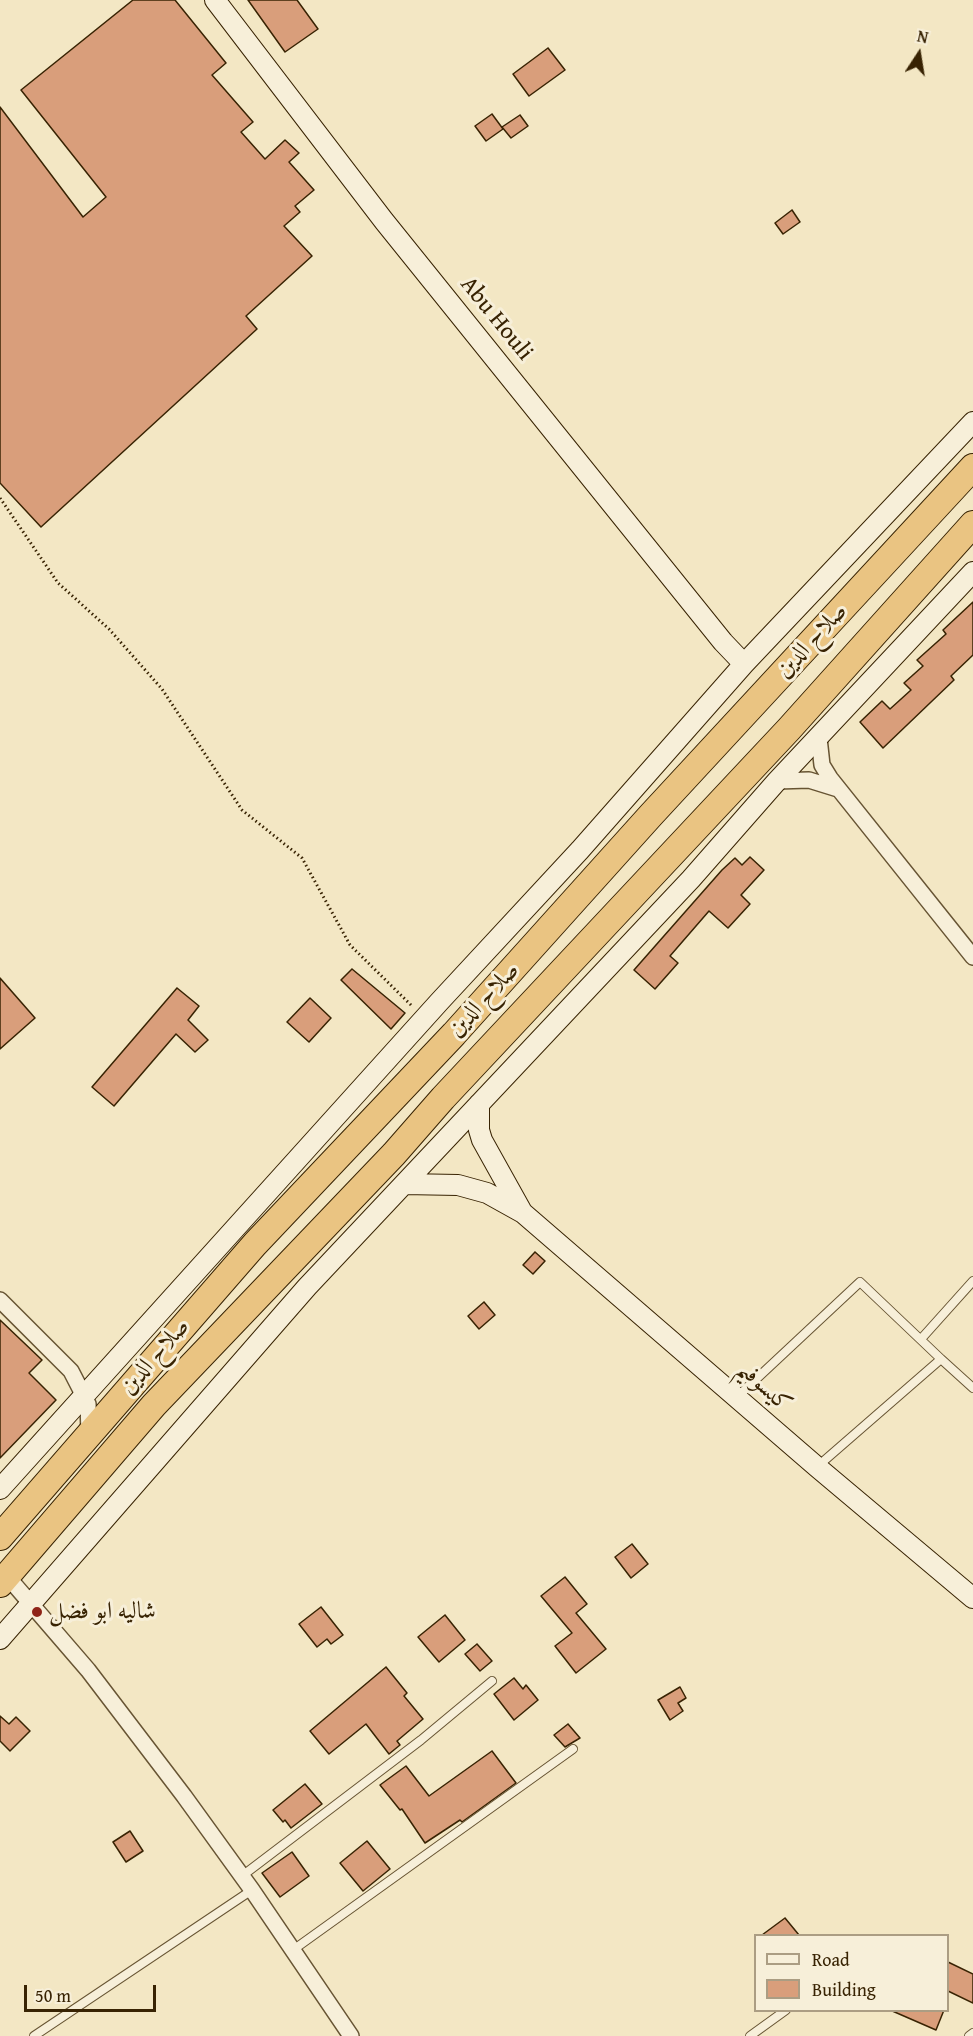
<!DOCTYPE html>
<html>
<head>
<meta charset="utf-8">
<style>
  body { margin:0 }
  #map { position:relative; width:973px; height:2036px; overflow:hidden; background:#f3e7c4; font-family:"Gentium Book Plus",serif }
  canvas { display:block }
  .legend { position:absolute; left:754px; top:1934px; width:195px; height:78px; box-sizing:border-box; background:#f7efd9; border:2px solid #ab9d83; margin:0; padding:8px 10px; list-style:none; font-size:18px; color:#382303 }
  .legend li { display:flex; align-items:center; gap:12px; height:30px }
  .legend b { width:30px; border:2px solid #ab9d83 }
  .north { position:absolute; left:889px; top:24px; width:60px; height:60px; -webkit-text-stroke:4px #f7efd9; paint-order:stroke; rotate:12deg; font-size:16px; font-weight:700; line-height:24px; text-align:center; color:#382303 }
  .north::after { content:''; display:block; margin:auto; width:21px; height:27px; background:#382303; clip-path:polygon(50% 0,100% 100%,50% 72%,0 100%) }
  .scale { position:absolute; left:24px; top:1985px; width:132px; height:27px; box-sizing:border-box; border:3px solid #382303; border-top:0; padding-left:8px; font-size:18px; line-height:21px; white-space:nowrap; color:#382303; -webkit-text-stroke:4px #f7efd9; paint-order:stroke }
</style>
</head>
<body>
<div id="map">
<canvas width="973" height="2036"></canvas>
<ul class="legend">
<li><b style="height:8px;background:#f7efd9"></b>Road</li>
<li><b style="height:16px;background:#d99e7b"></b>Building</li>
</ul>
<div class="north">N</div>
<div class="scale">50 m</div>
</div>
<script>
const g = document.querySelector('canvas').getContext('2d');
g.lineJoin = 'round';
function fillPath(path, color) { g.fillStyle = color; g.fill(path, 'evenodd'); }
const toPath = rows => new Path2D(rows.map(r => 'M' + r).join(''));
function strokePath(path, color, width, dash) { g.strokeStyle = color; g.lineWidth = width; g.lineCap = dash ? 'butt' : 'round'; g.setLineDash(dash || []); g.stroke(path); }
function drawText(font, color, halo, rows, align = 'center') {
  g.font = font + ' "Gentium Book Plus",Amiri,serif'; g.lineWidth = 6; g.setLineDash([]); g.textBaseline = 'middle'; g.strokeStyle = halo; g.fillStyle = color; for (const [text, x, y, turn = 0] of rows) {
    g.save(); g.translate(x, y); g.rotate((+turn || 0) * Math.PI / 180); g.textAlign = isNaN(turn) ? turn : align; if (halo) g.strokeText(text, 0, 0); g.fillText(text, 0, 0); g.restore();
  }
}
const building = toPath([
  [133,0,175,0,226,63,212,75,253,122,241,132,265,159,285,140,299,153,289,162,314,190,295,206,300,212,284,226,312,256,246,316,257,329,41,527,0,483,0,107,83,217,106,197,21,90,133,0],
  [248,0,297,0,318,29,285,52,248,0],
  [548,48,565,70,529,96,513,74,548,48],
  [492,114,503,129,486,141,475,126,492,114],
  [520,115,528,126,511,138,502,127,520,115],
  [792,210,800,222,783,234,775,223,792,210],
  [973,602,973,655,951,676,954,680,883,748,860,722,882,701,890,709,911,690,904,683,923,666,917,660,946,634,943,630,973,602],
  [750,857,764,870,741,895,750,904,728,928,709,911,670,956,678,963,655,989,634,970,722,870,735,858,742,865,750,857],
  [352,969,405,1013,391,1029,341,980,352,969],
  [0,978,35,1018,0,1049,0,978],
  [177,988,199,1006,188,1020,208,1040,195,1052,176,1034,114,1106,92,1087,177,988],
  [310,998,331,1018,309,1042,287,1022,310,998],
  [535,1252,545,1261,533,1274,523,1265,535,1252],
  [484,1302,495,1315,479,1329,468,1316,484,1302],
  [0,1320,42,1360,29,1373,56,1400,0,1458,0,1320],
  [632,1544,648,1564,631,1578,615,1557,632,1544],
  [565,1577,587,1604,576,1613,606,1649,576,1673,555,1646,572,1633,541,1596,565,1577],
  [321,1607,343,1635,331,1644,327,1639,317,1647,299,1624,321,1607],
  [445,1615,465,1640,439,1662,418,1637,445,1615],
  [477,1644,492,1661,480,1671,465,1654,477,1644],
  [386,1667,407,1693,404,1696,423,1719,397,1741,400,1745,389,1754,366,1724,329,1754,310,1731,386,1667],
  [514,1678,523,1689,526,1685,538,1700,514,1720,494,1694,514,1678],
  [680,1687,686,1698,678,1703,683,1711,670,1720,658,1700,680,1687],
  [0,1716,9,1724,16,1717,30,1731,10,1751,0,1741,0,1716],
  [568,1724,580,1738,565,1747,554,1735,568,1724],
  [492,1751,516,1783,462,1822,460,1820,425,1843,402,1809,400,1810,380,1785,406,1766,429,1796,492,1751],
  [305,1784,322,1804,291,1828,285,1820,283,1822,273,1810,305,1784],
  [130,1831,143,1851,126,1862,113,1842,130,1831],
  [367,1841,390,1869,363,1891,340,1863,367,1841],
  [292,1852,309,1876,280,1897,262,1873,292,1852],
  [785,1918,799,1935,762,1935,785,1918],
  [948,1962,973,1974,973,2003,948,1991,948,1962],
  [890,2010,944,2010,936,2030,890,2010]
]);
fillPath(building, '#d99e7b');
strokePath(building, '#382303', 1.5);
const lane = toPath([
  [921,1339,973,1281],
  [737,1397,860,1282,941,1359],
  [818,1466,941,1359,973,1388],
  [242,1876,421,1740,492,1681],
  [293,1950,573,1749],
  [34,2036,252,1890],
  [750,2036,786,2010],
  [969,2036,973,2033]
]);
const street = toPath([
  [819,738,822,765,830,778,973,957],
  [777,781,809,780,838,789],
  [0,1300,71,1371,88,1404,89,1433],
  [7,1576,88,1670,184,1796,252,1890,351,2036]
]);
const secondary = toPath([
  [215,0,384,221,723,642,744,664],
  [479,1104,479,1130,482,1140,521,1210],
  [404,1184,458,1185,487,1193,523,1213,817,1467,973,1598],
  [0,1489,440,1001,580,850,744,664,973,422],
  [0,1639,307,1287,691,879,777,781,973,572]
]);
const highway = toPath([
  [0,1537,255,1244,454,1034,651,815,973,467],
  [0,1584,154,1405,394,1154,443,1098,789,729,973,524]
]);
strokePath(lane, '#675433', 10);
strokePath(street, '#675433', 18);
strokePath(secondary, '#382303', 22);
strokePath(highway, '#382303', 28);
strokePath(toPath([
  [0,498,58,583,109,629,162,689,242,810,302,858,350,945,412,1006]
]), '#382303', 3, [1.5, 3]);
strokePath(lane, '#f7efd9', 8);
strokePath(street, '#f7efd9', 15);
strokePath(secondary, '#f7efd9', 20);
strokePath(highway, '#eac482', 26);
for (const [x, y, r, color] of [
  [37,1612,6,"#8f2418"]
]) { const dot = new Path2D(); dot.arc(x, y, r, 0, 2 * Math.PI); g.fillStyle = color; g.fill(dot); strokePath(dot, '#f7efd9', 2); }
drawText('24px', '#382303', '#f7efd9', [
  ["Abu Houli",496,319,51],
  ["صلاح الدين",812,641,-47],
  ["صلاح الدين",484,1000,-47],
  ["صلاح الدين",155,1357,-49],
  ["كيسوفيم",764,1387,42]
]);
drawText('24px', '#382303', '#f7efd9', [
  ["شاليه ابو فضل",49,1612]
], 'left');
</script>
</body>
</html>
